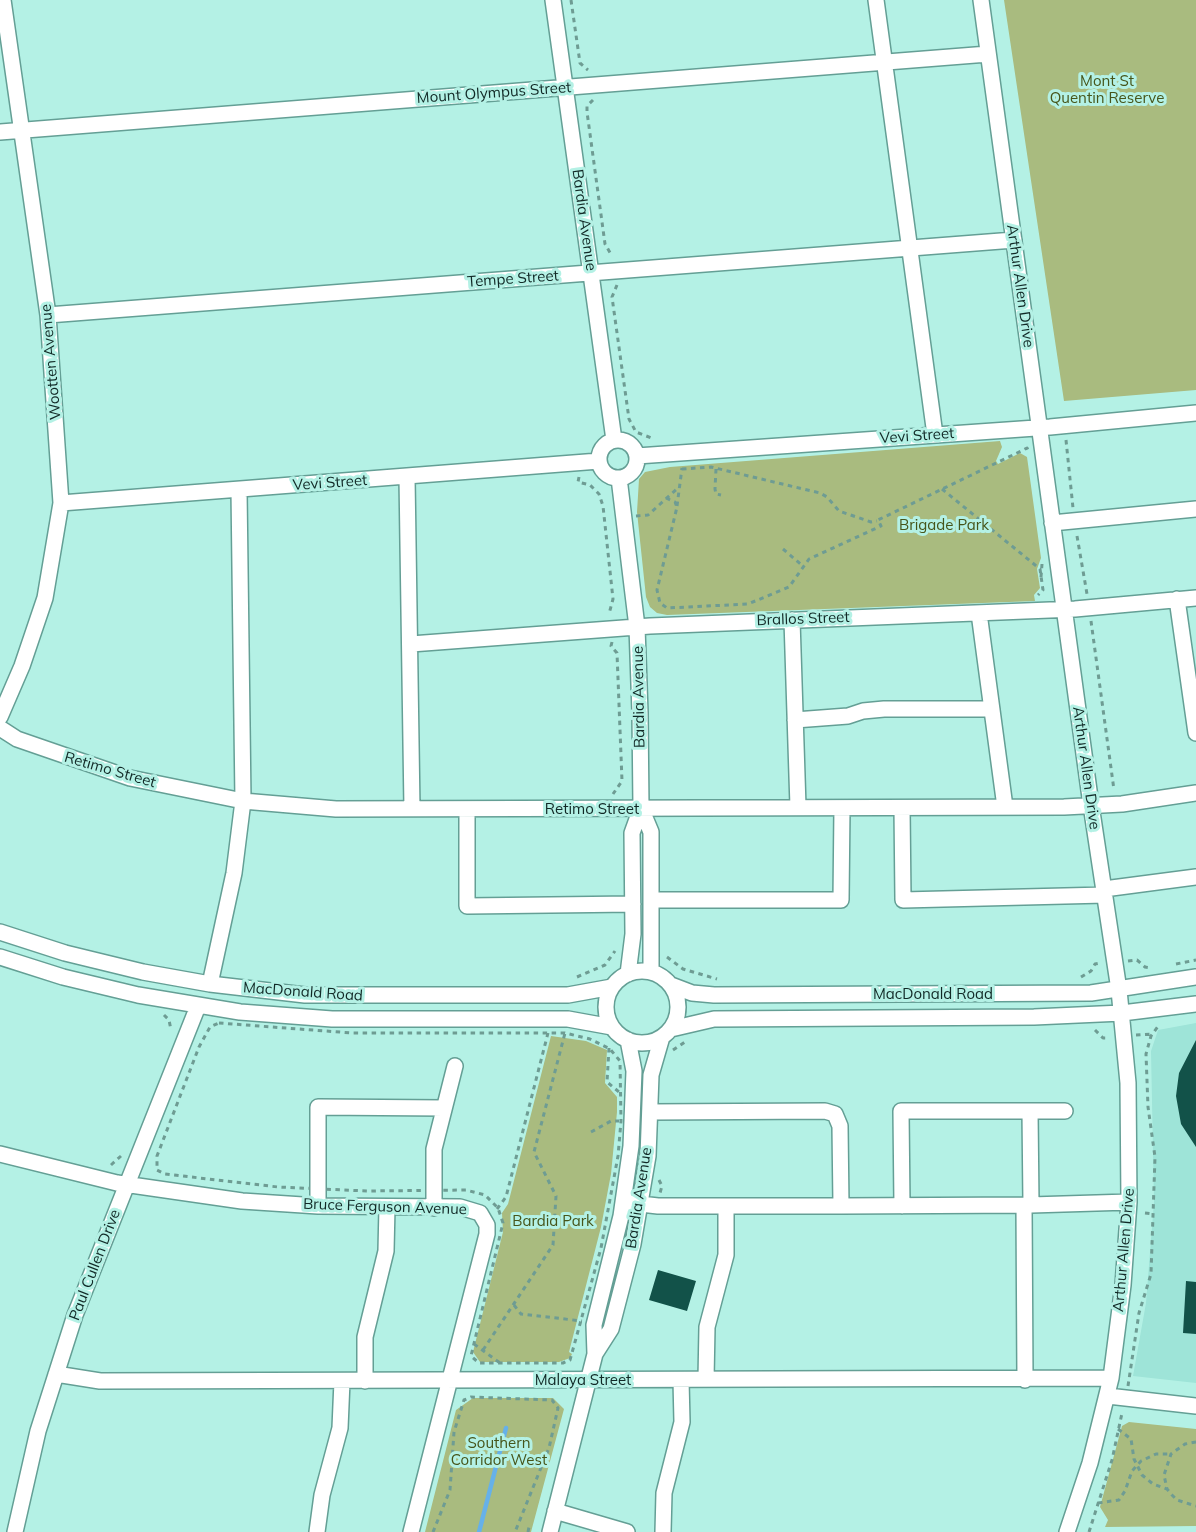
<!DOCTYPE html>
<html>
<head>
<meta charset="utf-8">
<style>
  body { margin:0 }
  canvas { display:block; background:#b4f1e5 }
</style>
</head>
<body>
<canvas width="1196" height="1532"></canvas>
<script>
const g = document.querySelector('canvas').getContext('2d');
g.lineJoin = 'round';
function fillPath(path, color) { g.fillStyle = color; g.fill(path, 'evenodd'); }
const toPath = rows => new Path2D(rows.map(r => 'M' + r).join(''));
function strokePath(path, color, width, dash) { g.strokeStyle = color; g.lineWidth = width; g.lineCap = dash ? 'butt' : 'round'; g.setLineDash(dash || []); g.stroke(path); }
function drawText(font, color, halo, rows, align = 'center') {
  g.font = font + ' Mulish,sans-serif'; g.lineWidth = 6; g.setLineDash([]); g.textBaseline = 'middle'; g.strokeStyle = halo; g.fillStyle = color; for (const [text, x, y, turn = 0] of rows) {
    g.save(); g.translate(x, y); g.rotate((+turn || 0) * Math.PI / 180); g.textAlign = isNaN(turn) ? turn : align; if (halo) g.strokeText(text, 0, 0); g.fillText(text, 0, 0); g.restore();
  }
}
fillPath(toPath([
  [1196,1023,1196,1383,1133,1376,1146,1303,1154,1202,1151,1051,1158,1030]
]), '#9ee4d8');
fillPath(toPath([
  [1004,0,1196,0,1196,390,1064,401],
  [1000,441,1002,447,996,461,998,464,1020,453,1027,457,1041,558,1037,569,1040,588,1034,595,1035,601,667,615,657,613,650,607,646,597,637,512,639,479,645,472,670,467],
  [551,1036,586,1041,607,1050,605,1083,617,1097,617,1112,611,1174,601,1227,569,1352,572,1354,570,1358,559,1362,480,1362,473,1352,503,1232,502,1213,508,1204],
  [473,1398,553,1398,564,1409,531,1532,425,1532,456,1410],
  [1129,1422,1196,1429,1196,1526,1105,1527,1108,1520,1100,1507,1122,1426]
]), '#a9bb7f');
strokePath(toPath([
  [479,1532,506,1428]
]), '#66b1e9', 4.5);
fillPath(toPath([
  [1196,1040,1196,1147,1181,1124,1176,1096,1179,1073],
  [658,1270,696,1281,687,1311,649,1300],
  [1186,1281,1196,1282,1196,1334,1183,1333]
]), '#125249');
const minor = toPath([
  [553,0,614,440],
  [876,0,935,435],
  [981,0,1091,805,1119,990,1128,1083,1129,1202,1123,1285,1111,1378,1090,1463,1067,1532],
  [0,132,988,54],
  [48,315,1014,240],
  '599 459a19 19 0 1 1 38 0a19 19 0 1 1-38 0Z',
  [637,456,1050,427,1196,413],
  [407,477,412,809],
  [619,478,637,627,640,713,641,808,632,833,633,934,628,974],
  [61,503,599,461],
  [1052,523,1196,509],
  [1177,599,1196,733],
  [979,613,1005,807],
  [792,620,798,807],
  [411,644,650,626,1075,609,1196,598],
  [0,717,22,666,45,598,61,503,48,315,3,0],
  [795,720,848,716,863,711,884,709,992,709],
  [0,728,17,739,130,778,243,801,336,809,1064,807,1122,804,1196,793],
  [641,808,651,832,651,972],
  [902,808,903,900,1105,895],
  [467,809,467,906,633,904],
  [1104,889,1196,877],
  [651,900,841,900,842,808],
  [0,932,65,953,143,972,210,984,305,995,568,995,612,987],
  [0,957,63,977,138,995,240,1012,332,1019,568,1019,612,1027],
  '606 1007a36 36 0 1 1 72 0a36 36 0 1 1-72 0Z',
  [210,984,234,873,243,801,239,490],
  [671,985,692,993,714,995,1091,993,1196,977],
  [671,1029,714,1019,1034,1017,1122,1013,1196,1004],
  [1030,1111,1031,1205],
  [651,1112,825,1111,835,1114,840,1126,841,1206],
  [0,1154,117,1183,242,1201,318,1206,460,1207,480,1213,487,1225,487,1234,411,1532],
  [623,1202,658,1206,841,1206,1031,1205,1129,1202],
  [1024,1205,1025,1380],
  [318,1206,318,1107,444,1108],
  [902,1206,901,1111,1065,1111],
  [434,1208,434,1149,455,1066],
  [595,1354,594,1325,621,1216,631,1146,634,1071,628,1040],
  [56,1374,100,1381,1111,1378],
  [706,1379,707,1327,726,1255,726,1206],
  [365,1381,365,1337,386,1251,387,1207],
  [1108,1396,1196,1406],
  [555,1511,627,1532],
  [15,1532,38,1431,75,1315,198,1006],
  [317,1532,322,1495,340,1428,342,1381],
  [550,1532,595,1354,611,1329,633,1244,648,1156,651,1075,662,1037],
  [663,1532,664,1493,682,1422,681,1380]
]);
strokePath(minor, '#649f95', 18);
strokePath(toPath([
  [571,0,580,63,588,70],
  [593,100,587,106,587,112,605,244,612,256],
  [617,285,612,297,629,419,636,432,654,439],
  [1066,440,1073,508],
  [682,469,711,467,820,493,827,497,839,511,871,522,877,521],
  [716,469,715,489,716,494,721,495],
  [579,477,578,482,590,485,599,494,603,506,613,599,609,614],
  [942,489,1040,569,1043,590,1038,595],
  [666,498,675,502,677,507,657,590,660,603,667,608,748,604,789,587,809,559,881,526,878,520,1017,453,1027,448,1028,450],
  [677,506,682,468],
  [636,516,648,515,678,488],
  [1077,536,1087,594],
  [783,549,804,567],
  [1041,577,1042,564],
  [1091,621,1114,790],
  [612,642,611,646,617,653,622,781,613,794],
  [667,957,683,969,717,979],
  [1128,961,1137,960,1145,967,1152,968],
  [1176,964,1196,960],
  [577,977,605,965,615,951],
  [1081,977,1091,971,1095,964,1100,963],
  [164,1015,169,1020,171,1030],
  [219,1023,352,1033,565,1033,590,1039,610,1049,620,1061,621,1121,618,1156,601,1248,570,1360,563,1363,479,1363,471,1356,503,1223,498,1208,485,1195,466,1190,367,1191,278,1187,165,1174,157,1170,157,1156,199,1047,210,1027,219,1023],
  [1095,1030,1103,1038,1108,1038],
  [1136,1035,1152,1034],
  [609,1048,607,1082,619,1092],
  [673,1050,685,1042],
  [591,1132,611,1121,619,1121],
  [111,1165,121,1156],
  [659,1180,662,1186,660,1193],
  [497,1209,506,1197,548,1033],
  [1145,1213,1154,1214],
  [514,1305,521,1314,582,1321],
  [474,1344,500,1363],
  [483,1350,553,1245,556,1196,534,1152,565,1033],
  [1128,1386,1139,1313,1151,1274,1155,1157,1148,1107,1146,1054,1151,1036,1159,1025],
  [1118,1429,1131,1439,1134,1459,1142,1475,1153,1484,1167,1489],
  [1196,1442,1185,1444,1171,1454,1164,1475,1167,1489,1172,1495,1177,1500,1196,1506],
  [1098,1503,1119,1500,1125,1491,1132,1471,1141,1461,1156,1454,1171,1454],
  [433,1532,450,1490,454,1432,464,1400,471,1397,552,1400,558,1408,549,1448,515,1532],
  [528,1532,529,1527],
  [1089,1532,1112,1460,1122,1413]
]), '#6e9c93', 3, [4.5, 4.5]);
strokePath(minor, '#fff', 15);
drawText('15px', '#46551a', '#b4f1e5', [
  ["Mont St",1107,81],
  ["Quentin Reserve",1107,98],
  ["Brigade Park",944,525],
  ["Bardia Park",553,1221],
  ["Southern",499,1443],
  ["Corridor West",499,1460]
]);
drawText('15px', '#112926', '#b4f1e5', [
  ["Mount Olympus Street",494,93,-4],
  ["Bardia Avenue",584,220,82],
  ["Tempe Street",513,279,-4],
  ["Arthur Allen Drive",1020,286,82],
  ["Wootten Avenue",51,362,-95],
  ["Vevi Street",917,436,-4],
  ["Vevi Street",330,483,-4],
  ["Brallos Street",803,619,-2],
  ["Bardia Avenue",639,697,-91],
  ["Arthur Allen Drive",1086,768,82],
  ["Retimo Street",110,770,16],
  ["Retimo Street",592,809],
  ["MacDonald Road",303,992,4],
  ["MacDonald Road",933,994],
  ["Bardia Avenue",639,1198,-81],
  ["Bruce Ferguson Avenue",385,1207,2],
  ["Arthur Allen Drive",1124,1250,-85],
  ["Paul Cullen Drive",95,1265,-69],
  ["Malaya Street",583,1380]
]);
</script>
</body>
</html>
